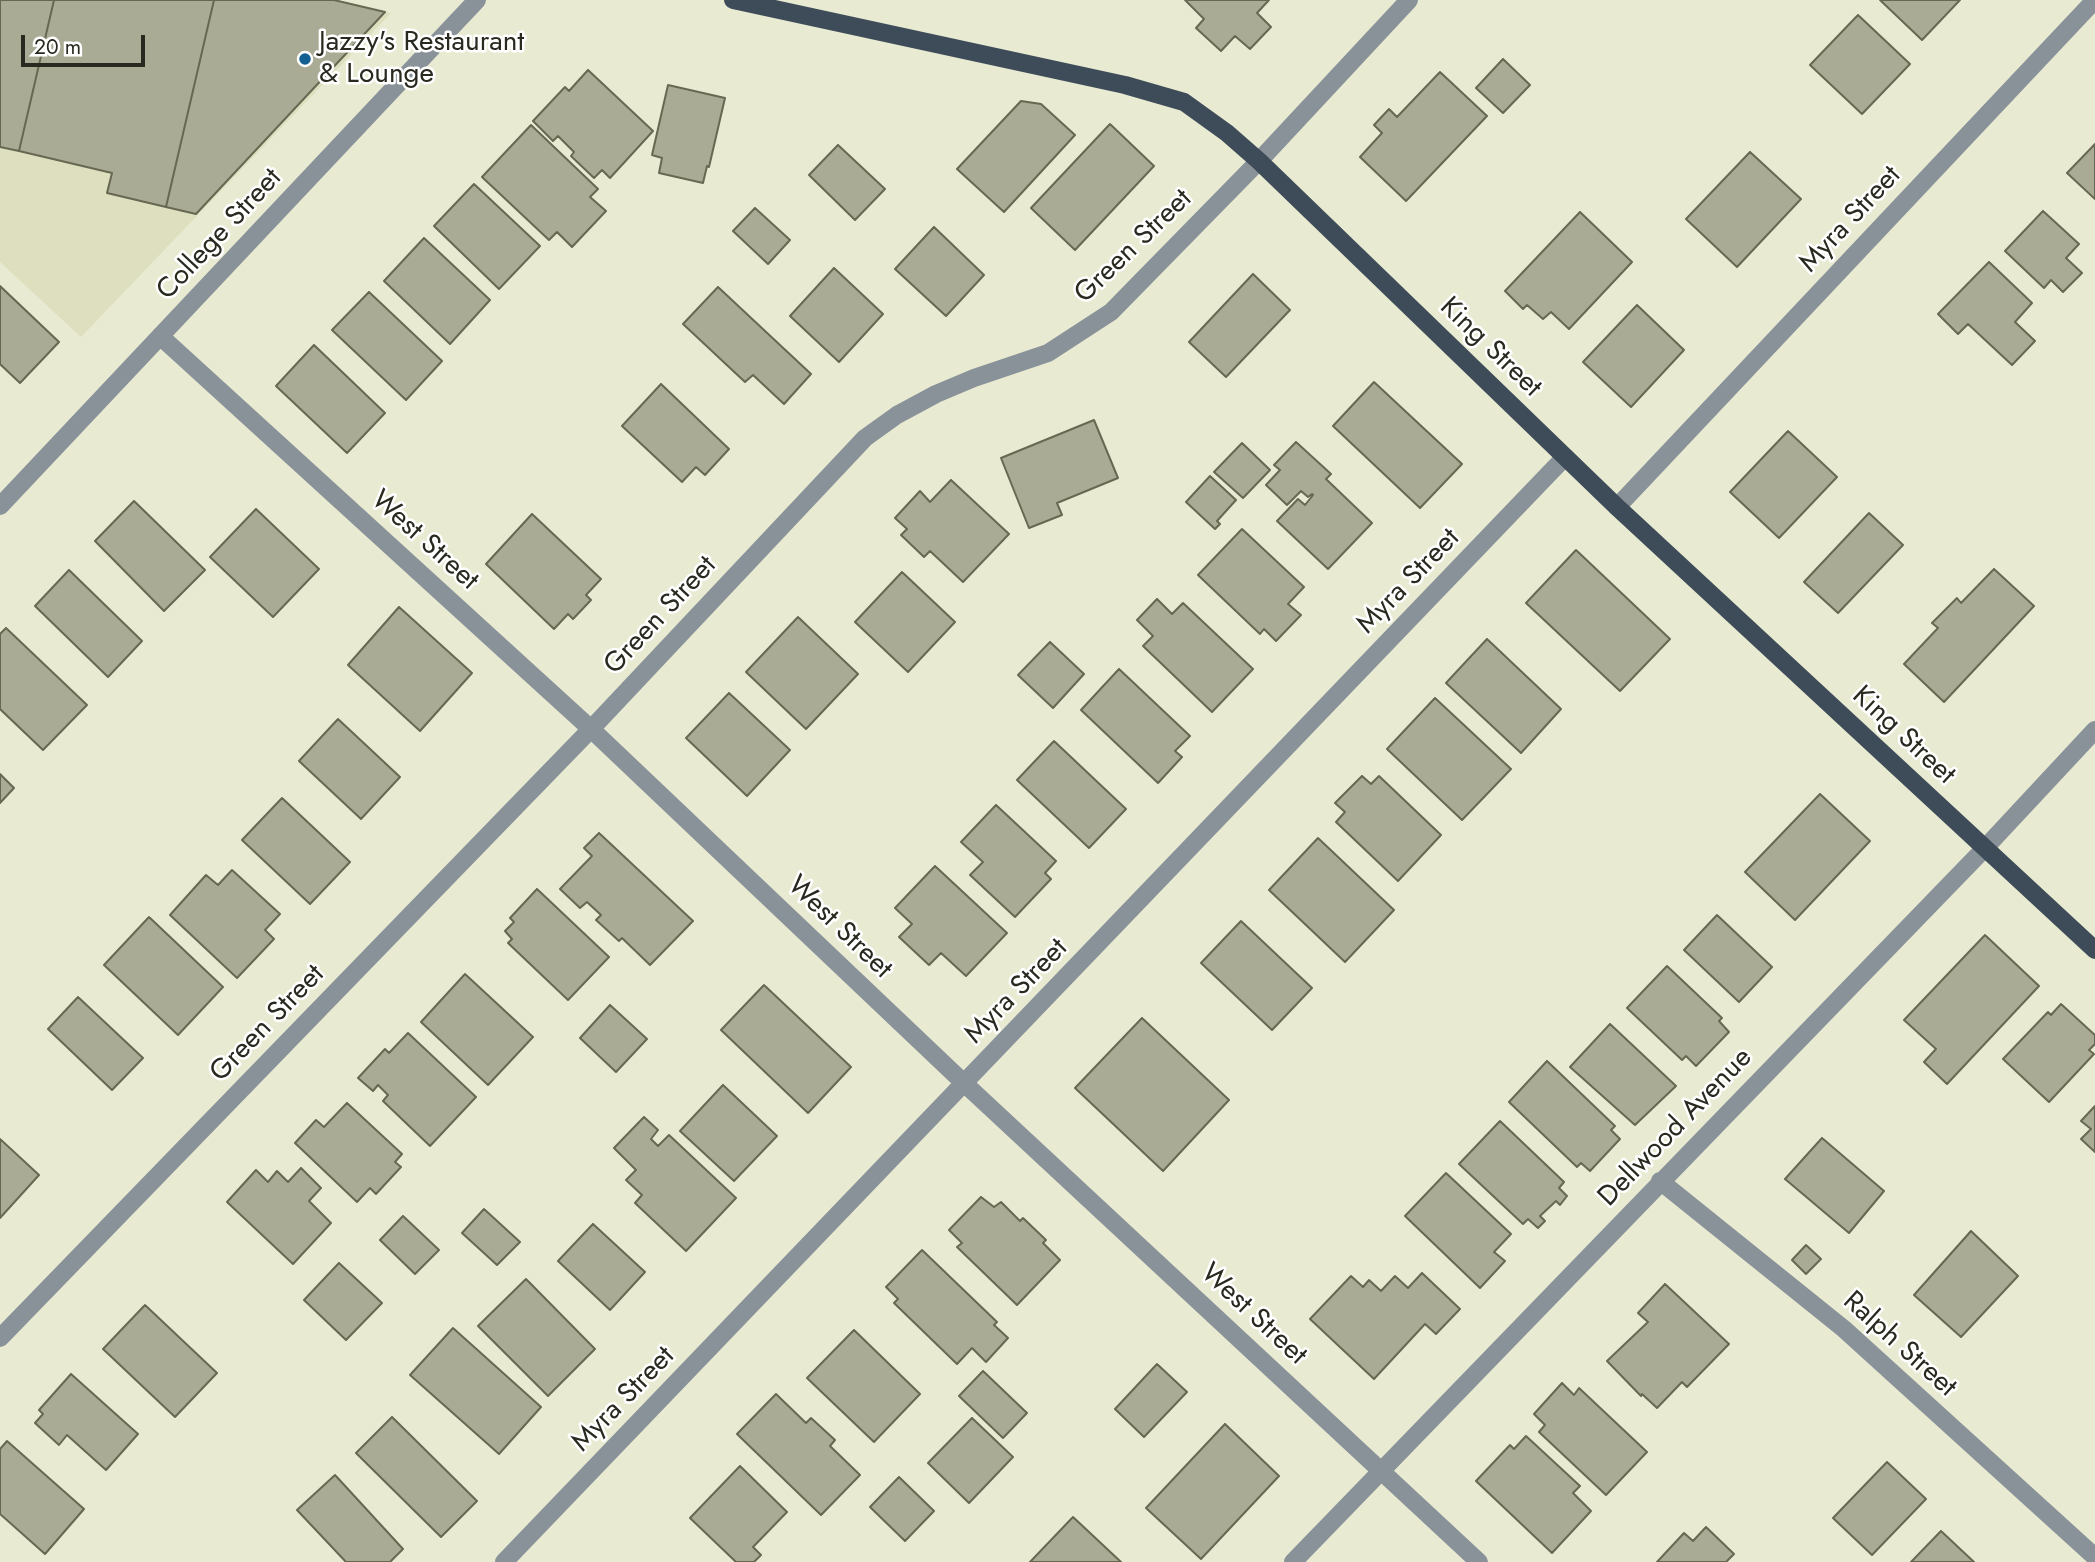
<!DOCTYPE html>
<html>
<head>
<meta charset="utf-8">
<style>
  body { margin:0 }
  #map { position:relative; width:2095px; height:1562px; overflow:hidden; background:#e8ead1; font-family:Jost,sans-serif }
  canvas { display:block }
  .scale { position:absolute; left:21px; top:35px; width:124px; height:32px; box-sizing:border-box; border:4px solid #292920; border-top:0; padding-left:9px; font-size:21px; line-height:24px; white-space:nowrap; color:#292920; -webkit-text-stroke:5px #fff; paint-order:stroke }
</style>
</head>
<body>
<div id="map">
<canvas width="2095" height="1562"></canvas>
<div class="scale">20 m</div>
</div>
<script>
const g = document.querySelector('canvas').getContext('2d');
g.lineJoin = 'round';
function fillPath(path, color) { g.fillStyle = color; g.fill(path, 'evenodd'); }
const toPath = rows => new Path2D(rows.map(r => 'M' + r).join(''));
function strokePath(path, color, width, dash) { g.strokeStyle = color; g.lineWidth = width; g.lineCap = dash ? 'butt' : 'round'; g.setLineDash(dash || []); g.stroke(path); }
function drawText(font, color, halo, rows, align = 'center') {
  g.font = font + ' Jost,sans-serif'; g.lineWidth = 5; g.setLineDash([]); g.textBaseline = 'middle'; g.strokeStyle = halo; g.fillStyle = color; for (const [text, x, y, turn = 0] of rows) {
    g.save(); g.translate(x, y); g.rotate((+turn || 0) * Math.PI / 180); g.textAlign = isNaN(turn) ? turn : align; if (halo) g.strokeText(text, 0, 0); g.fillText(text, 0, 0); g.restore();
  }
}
fillPath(toPath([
  [0,0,335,0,391,13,81,337,0,262]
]), '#dddfbf');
const building = toPath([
  [0,0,54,0,19,151,0,147,0,0],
  [54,0,214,0,166,207,107,193,112,173,19,151,54,0],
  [214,0,334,0,385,12,196,214,166,207,214,0],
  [1185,0,1269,0,1257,13,1271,27,1250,49,1235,36,1221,51,1196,28,1204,19,1185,0],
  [1880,0,1960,0,1922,40,1880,0],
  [1858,15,1910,64,1862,114,1810,65,1858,15],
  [1503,59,1530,85,1503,113,1476,88,1503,59],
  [588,70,653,131,610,178,602,170,594,178,571,156,574,152,558,136,553,141,533,121,565,87,569,91,588,70],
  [1440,72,1487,116,1406,201,1360,157,1382,133,1374,125,1389,109,1397,117,1440,72],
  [668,85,725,98,709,167,707,166,703,183,659,173,662,158,652,155,668,85],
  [1021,101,1041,104,1075,135,1004,212,957,169,1021,101],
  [1110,124,1154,166,1075,250,1031,208,1110,124],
  [531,125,598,189,590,197,606,211,572,247,557,232,549,240,482,177,531,125],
  [2095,144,2095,199,2067,173,2095,144],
  [838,145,885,189,855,220,809,175,838,145],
  [1750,152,1801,199,1737,267,1686,219,1750,152],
  [474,184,540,246,499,289,434,226,474,184],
  [755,208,790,240,768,264,733,231,755,208],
  [2043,211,2079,244,2066,258,2082,273,2063,292,2051,280,2044,288,2005,251,2043,211],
  [1580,212,1632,262,1569,329,1551,312,1543,319,1527,305,1523,309,1505,291,1580,212],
  [934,227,984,275,946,316,895,269,934,227],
  [424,238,490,300,450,344,384,281,424,238],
  [1989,262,2032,303,2015,322,2035,341,2012,365,1968,324,1958,334,1938,314,1989,262],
  [834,268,883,314,839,362,790,316,834,268],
  [1253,274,1290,310,1226,377,1189,342,1253,274],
  [0,286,59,342,20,383,0,364,0,286],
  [718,287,811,374,784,404,753,375,745,382,683,324,718,287],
  [369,292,442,361,406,400,332,330,369,292],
  [1637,305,1684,350,1631,407,1583,362,1637,305],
  [314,345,385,413,347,453,276,386,314,345],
  [1374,382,1462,464,1420,508,1333,426,1374,382],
  [661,384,729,449,705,475,696,467,682,482,622,426,661,384],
  [1094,420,1118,478,1057,503,1062,515,1029,528,1001,458,1094,420],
  [1788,431,1837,477,1779,538,1730,492,1788,431],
  [1296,442,1331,474,1326,479,1372,523,1328,569,1277,521,1298,499,1305,505,1313,495,1312,494,1308,497,1301,491,1287,505,1266,485,1280,470,1274,465,1296,442],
  [1242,443,1270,470,1243,498,1214,472,1242,443],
  [1210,476,1236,500,1217,521,1220,524,1215,529,1186,502,1210,476],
  [951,480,1009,534,963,582,930,551,924,557,901,535,907,529,895,518,920,491,930,502,951,480],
  [134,501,205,570,164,611,95,541,134,501],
  [256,509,319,569,273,617,210,557,256,509],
  [1869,513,1903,545,1838,613,1804,582,1869,513],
  [532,514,601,579,586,595,591,600,573,619,568,614,554,629,486,564,532,514],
  [1242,529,1304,587,1288,604,1301,615,1276,641,1264,629,1260,634,1198,575,1242,529],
  [1576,550,1670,639,1620,691,1526,603,1576,550],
  [1994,569,2034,606,1944,702,1904,664,1938,628,1932,623,1957,598,1961,603,1994,569],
  [69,570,142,641,108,677,35,606,69,570],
  [902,572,955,622,908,672,855,622,902,572],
  [1157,599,1172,614,1183,603,1253,669,1212,712,1143,646,1153,636,1137,620,1157,599],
  [399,607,472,673,420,731,348,665,399,607],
  [798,617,858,674,806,729,746,672,798,617],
  [6,628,87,705,43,750,0,709,0,634,6,628],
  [1487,639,1561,709,1521,753,1446,683,1487,639],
  [1050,642,1084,674,1053,708,1018,675,1050,642],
  [1119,669,1190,736,1175,751,1182,757,1158,783,1081,710,1119,669],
  [729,693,790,750,747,796,686,738,729,693],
  [1435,698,1511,769,1462,820,1387,749,1435,698],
  [338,719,400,777,361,819,299,761,338,719],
  [1054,741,1126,809,1089,848,1017,780,1054,741],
  [0,774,14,788,0,803,0,774],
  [1362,776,1371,784,1379,776,1441,835,1398,881,1336,822,1345,812,1335,803,1362,776],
  [1820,794,1870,841,1795,920,1745,872,1820,794],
  [282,798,350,862,310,904,242,840,282,798],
  [996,805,1056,861,1045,873,1051,879,1015,917,970,875,983,862,961,842,996,805],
  [599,833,693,921,650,965,622,938,619,941,596,920,601,915,587,902,580,908,560,889,592,856,584,848,599,833],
  [1318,838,1394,910,1345,962,1269,890,1318,838],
  [935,866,1007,933,966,976,941,953,929,965,899,937,912,924,895,908,935,866],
  [232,870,280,914,265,930,274,939,237,978,170,915,206,875,218,885,232,870],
  [537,889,609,957,568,1000,508,943,512,939,505,931,514,922,510,918,537,889],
  [1717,915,1772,967,1739,1002,1684,950,1717,915],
  [149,917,223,987,178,1035,104,965,149,917],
  [1241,921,1312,988,1272,1030,1201,963,1241,921],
  [1985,935,2039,986,1947,1084,1924,1062,1936,1049,1904,1020,1985,935],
  [1667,966,1722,1018,1719,1021,1729,1032,1696,1066,1686,1056,1682,1060,1627,1008,1667,966],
  [465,974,533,1037,488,1085,421,1022,465,974],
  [764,985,851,1067,808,1113,721,1030,764,985],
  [78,997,143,1058,112,1090,48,1029,78,997],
  [2061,1004,2095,1035,2095,1044,2089,1050,2094,1054,2049,1102,2003,1059,2048,1012,2051,1015,2061,1004],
  [610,1005,647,1039,616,1072,580,1038,610,1005],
  [1142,1018,1229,1100,1163,1171,1075,1088,1142,1018],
  [1610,1024,1676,1086,1635,1125,1570,1067,1610,1024],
  [408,1033,476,1097,430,1146,383,1101,388,1095,378,1085,373,1091,358,1078,385,1049,389,1053,408,1033],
  [1547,1061,1615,1126,1611,1130,1620,1139,1590,1171,1581,1163,1577,1167,1509,1102,1547,1061],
  [723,1085,777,1136,734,1181,680,1131,723,1085],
  [347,1103,402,1154,395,1162,401,1167,376,1194,370,1188,357,1202,295,1143,316,1120,324,1127,347,1103],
  [2095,1106,2095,1152,2081,1139,2091,1129,2081,1121,2095,1106],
  [644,1117,658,1130,651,1139,658,1146,669,1135,736,1198,686,1251,635,1203,642,1195,626,1180,636,1170,614,1148,644,1117],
  [1500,1121,1564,1182,1559,1188,1567,1196,1560,1205,1556,1201,1540,1216,1545,1221,1538,1228,1528,1219,1523,1224,1459,1164,1500,1121],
  [1822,1138,1884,1191,1849,1233,1785,1179,1822,1138],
  [0,1139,39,1175,0,1218,0,1139],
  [301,1168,321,1188,309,1201,331,1223,293,1264,227,1202,256,1170,268,1182,277,1171,288,1182,301,1168],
  [1446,1173,1511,1234,1494,1252,1505,1261,1480,1288,1405,1216,1446,1173],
  [981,1197,994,1207,1001,1202,1020,1221,1023,1218,1046,1240,1043,1243,1060,1260,1017,1305,957,1247,962,1243,949,1230,981,1197],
  [484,1209,520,1242,497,1265,462,1233,484,1209],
  [403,1216,439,1250,415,1274,380,1240,403,1216],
  [593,1224,645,1272,610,1310,558,1261,593,1224],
  [1971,1231,2018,1276,1961,1337,1914,1295,1971,1231],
  [1806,1245,1821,1259,1806,1274,1792,1260,1806,1245],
  [922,1250,997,1322,994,1325,1008,1338,986,1362,972,1348,957,1364,894,1303,898,1299,886,1287,922,1250],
  [339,1263,382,1303,346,1340,304,1300,339,1263],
  [1422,1273,1460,1309,1436,1334,1425,1324,1374,1379,1310,1319,1351,1276,1363,1287,1369,1280,1381,1291,1395,1276,1408,1288,1422,1273],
  [526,1279,595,1349,548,1396,478,1326,526,1279],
  [1665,1284,1729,1344,1687,1387,1682,1382,1657,1408,1642,1394,1641,1396,1607,1361,1648,1322,1638,1313,1665,1284],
  [145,1305,217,1373,175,1417,103,1349,145,1305],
  [453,1328,541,1407,499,1454,410,1375,453,1328],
  [854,1330,920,1394,874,1442,807,1378,854,1330],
  [1157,1364,1187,1392,1144,1437,1115,1409,1157,1364],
  [983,1371,1027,1413,1003,1438,959,1396,983,1371],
  [71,1374,138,1434,106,1470,67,1435,59,1445,35,1423,43,1414,39,1410,71,1374],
  [1562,1383,1574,1395,1579,1388,1647,1452,1606,1495,1539,1432,1545,1425,1534,1414,1562,1383],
  [776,1394,806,1423,811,1418,835,1440,830,1446,860,1475,821,1515,737,1434,776,1394],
  [392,1417,477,1501,441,1537,356,1453,392,1417],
  [972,1418,1013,1457,969,1503,928,1463,972,1418],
  [1225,1424,1279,1476,1201,1559,1146,1508,1225,1424],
  [1526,1436,1580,1486,1573,1493,1591,1511,1552,1553,1476,1481,1510,1445,1514,1449,1526,1436],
  [7,1441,84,1509,45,1554,0,1514,0,1449,7,1441],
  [1887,1462,1926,1499,1872,1555,1833,1518,1887,1462],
  [740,1466,787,1512,753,1547,761,1555,754,1562,736,1562,690,1518,740,1466],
  [335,1475,403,1549,390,1562,346,1562,297,1510,335,1475],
  [899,1477,934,1511,905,1541,870,1507,899,1477],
  [1073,1517,1121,1562,1030,1562,1073,1517],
  [1706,1527,1734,1554,1726,1562,1657,1562,1684,1533,1693,1541,1706,1527],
  [1941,1531,1974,1562,1911,1562,1941,1531]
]);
fillPath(building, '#aaab94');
strokePath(building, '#676852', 2);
strokePath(toPath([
  [160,336,591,729,965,1084,1479,1562],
  [0,506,477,0],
  [1617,507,2095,0],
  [1660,1181,1844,1329,2095,1557],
  [0,1338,591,729,865,438,897,415,936,394,974,378,1048,353,1111,312,1259,161,1409,0],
  [504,1562,1565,457],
  [1293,1562,1985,848,2095,730]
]), '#899199', 18);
strokePath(toPath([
  [733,0,1125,85,1184,102,1227,133,1259,161,1617,507,2095,950]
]), '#3e4c59', 18);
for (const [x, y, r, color] of [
  [305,59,7,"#136093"]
]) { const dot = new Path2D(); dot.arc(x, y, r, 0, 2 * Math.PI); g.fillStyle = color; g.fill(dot); strokePath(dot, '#fff', 2.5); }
drawText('28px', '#292920', '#fff', [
  ["Jazzy's Restaurant",319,43],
  ["& Lounge",319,75]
], 'left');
drawText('28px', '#292920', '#fff', [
  ["Myra Street",1851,220,-47],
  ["College Street",220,235,-47],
  ["Green Street",1134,247,-44],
  ["King Street",1490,348,44],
  ["West Street",424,541,42],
  ["Myra Street",1409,582,-46],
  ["Green Street",661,616,-47],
  ["King Street",1903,736,43],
  ["West Street",839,928,44],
  ["Myra Street",1017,992,-46],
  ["Green Street",268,1024,-46],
  ["Dellwood Avenue",1676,1128,-46],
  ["West Street",1253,1315,43],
  ["Ralph Street",1899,1345,42],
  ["Myra Street",624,1400,-46]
]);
</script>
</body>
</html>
